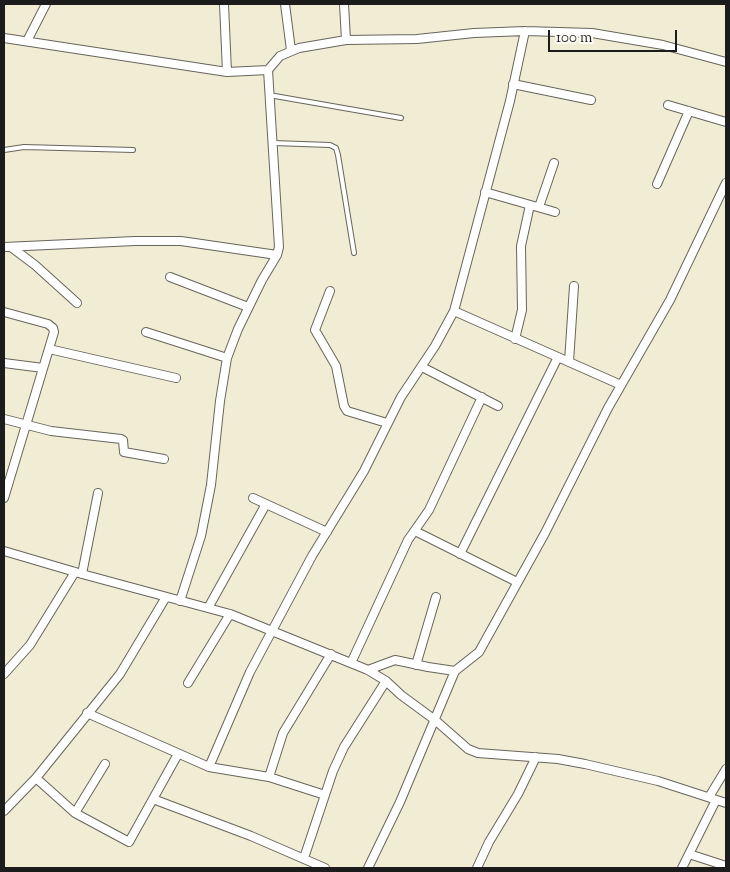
<!DOCTYPE html>
<html>
<head>
<meta charset="utf-8">
<style>
  body { margin:0 }
  #map { position:relative; width:730px; height:872px; overflow:hidden; background:#f1ecd4; font-family:"Sorts Mill Goudy",serif }
  canvas { display:block }
  .frame { position:absolute; inset:0; border:5px solid #1c1c1c; pointer-events:none }
  .scale { position:absolute; left:548px; top:30px; width:129px; height:22px; box-sizing:border-box; border:2px solid #1c1c1c; border-top:0; padding-left:6px; font-size:15px; line-height:18px; white-space:nowrap; color:#1c1c1c; -webkit-text-stroke:4px #fdfcf7; paint-order:stroke }
</style>
</head>
<body>
<div id="map">
<canvas width="730" height="872"></canvas>
<div class="frame"></div>
<div class="scale">100 m</div>
</div>
<script>
const g = document.querySelector('canvas').getContext('2d');
g.lineJoin = 'round';
const toPath = rows => new Path2D(rows.map(r => 'M' + r).join(''));
function strokePath(path, color, width, dash) { g.strokeStyle = color; g.lineWidth = width; g.lineCap = dash ? 'butt' : 'round'; g.setLineDash(dash || []); g.stroke(path); }
const lane = toPath([
  [269,95,401,118],
  [273,143,330,145,336,148,338,155,354,253],
  [4,150,24,147,133,150]
]);
const street = toPath([
  [224,4,227,72],
  [285,4,291,50],
  [344,4,346,40],
  [4,38,227,72,268,70],
  [27,41,46,4],
  [513,84,591,100],
  [668,105,726,122],
  [657,184,689,111],
  [485,192,555,212],
  [539,207,554,163],
  [4,247,135,241,181,241,277,255],
  [11,247,35,265,77,303],
  [170,277,248,307],
  [330,291,315,330,336,366,344,406,347,411,387,423],
  [454,311,621,385],
  [4,312,48,324,53,328,54,332,4,498],
  [146,332,227,358],
  [515,339,522,310,521,246,530,205],
  [49,349,176,378],
  [569,362,574,286],
  [4,363,43,368],
  [422,367,498,406],
  [4,419,51,431,121,439,123,440,124,452,164,459],
  [253,498,327,532],
  [415,531,517,582],
  [4,551,82,574,230,614,368,670,386,681,401,695,435,720,468,749,478,753,558,759,585,764,658,781,726,803],
  [460,554,558,357],
  [82,574,98,493],
  [180,601,201,536,211,485,220,401,227,358,238,329,262,280,277,255,279,247,268,70,280,56,299,48,346,40,417,39,474,33,525,31,592,33,663,45,726,62],
  [208,608,266,504],
  [351,663,408,540,429,510,482,397],
  [416,665,436,597],
  [368,670,395,660,428,667,455,671],
  [4,674,30,645,75,572],
  [188,683,230,614],
  [87,713,209,767,269,777,325,795],
  [209,767,250,672,312,556,364,471,401,397,435,346,454,311,510,101,525,31],
  [269,777,283,733,331,654],
  [36,778,75,813,129,842,178,754],
  [709,797,726,769],
  [153,799,251,836,325,868],
  [4,811,36,778,120,674,166,597],
  [75,813,105,764],
  [689,854,726,866],
  [304,858,333,771,344,747,386,681],
  [368,868,400,802,455,671,479,652,545,533,608,408,670,300,726,183],
  [477,868,489,842,518,794,536,757],
  [682,868,716,800]
]);
strokePath(lane, '#67655c', 6);
strokePath(street, '#67655c', 10);
strokePath(lane, '#fff', 4);
strokePath(street, '#fff', 8);
</script>
</body>
</html>
